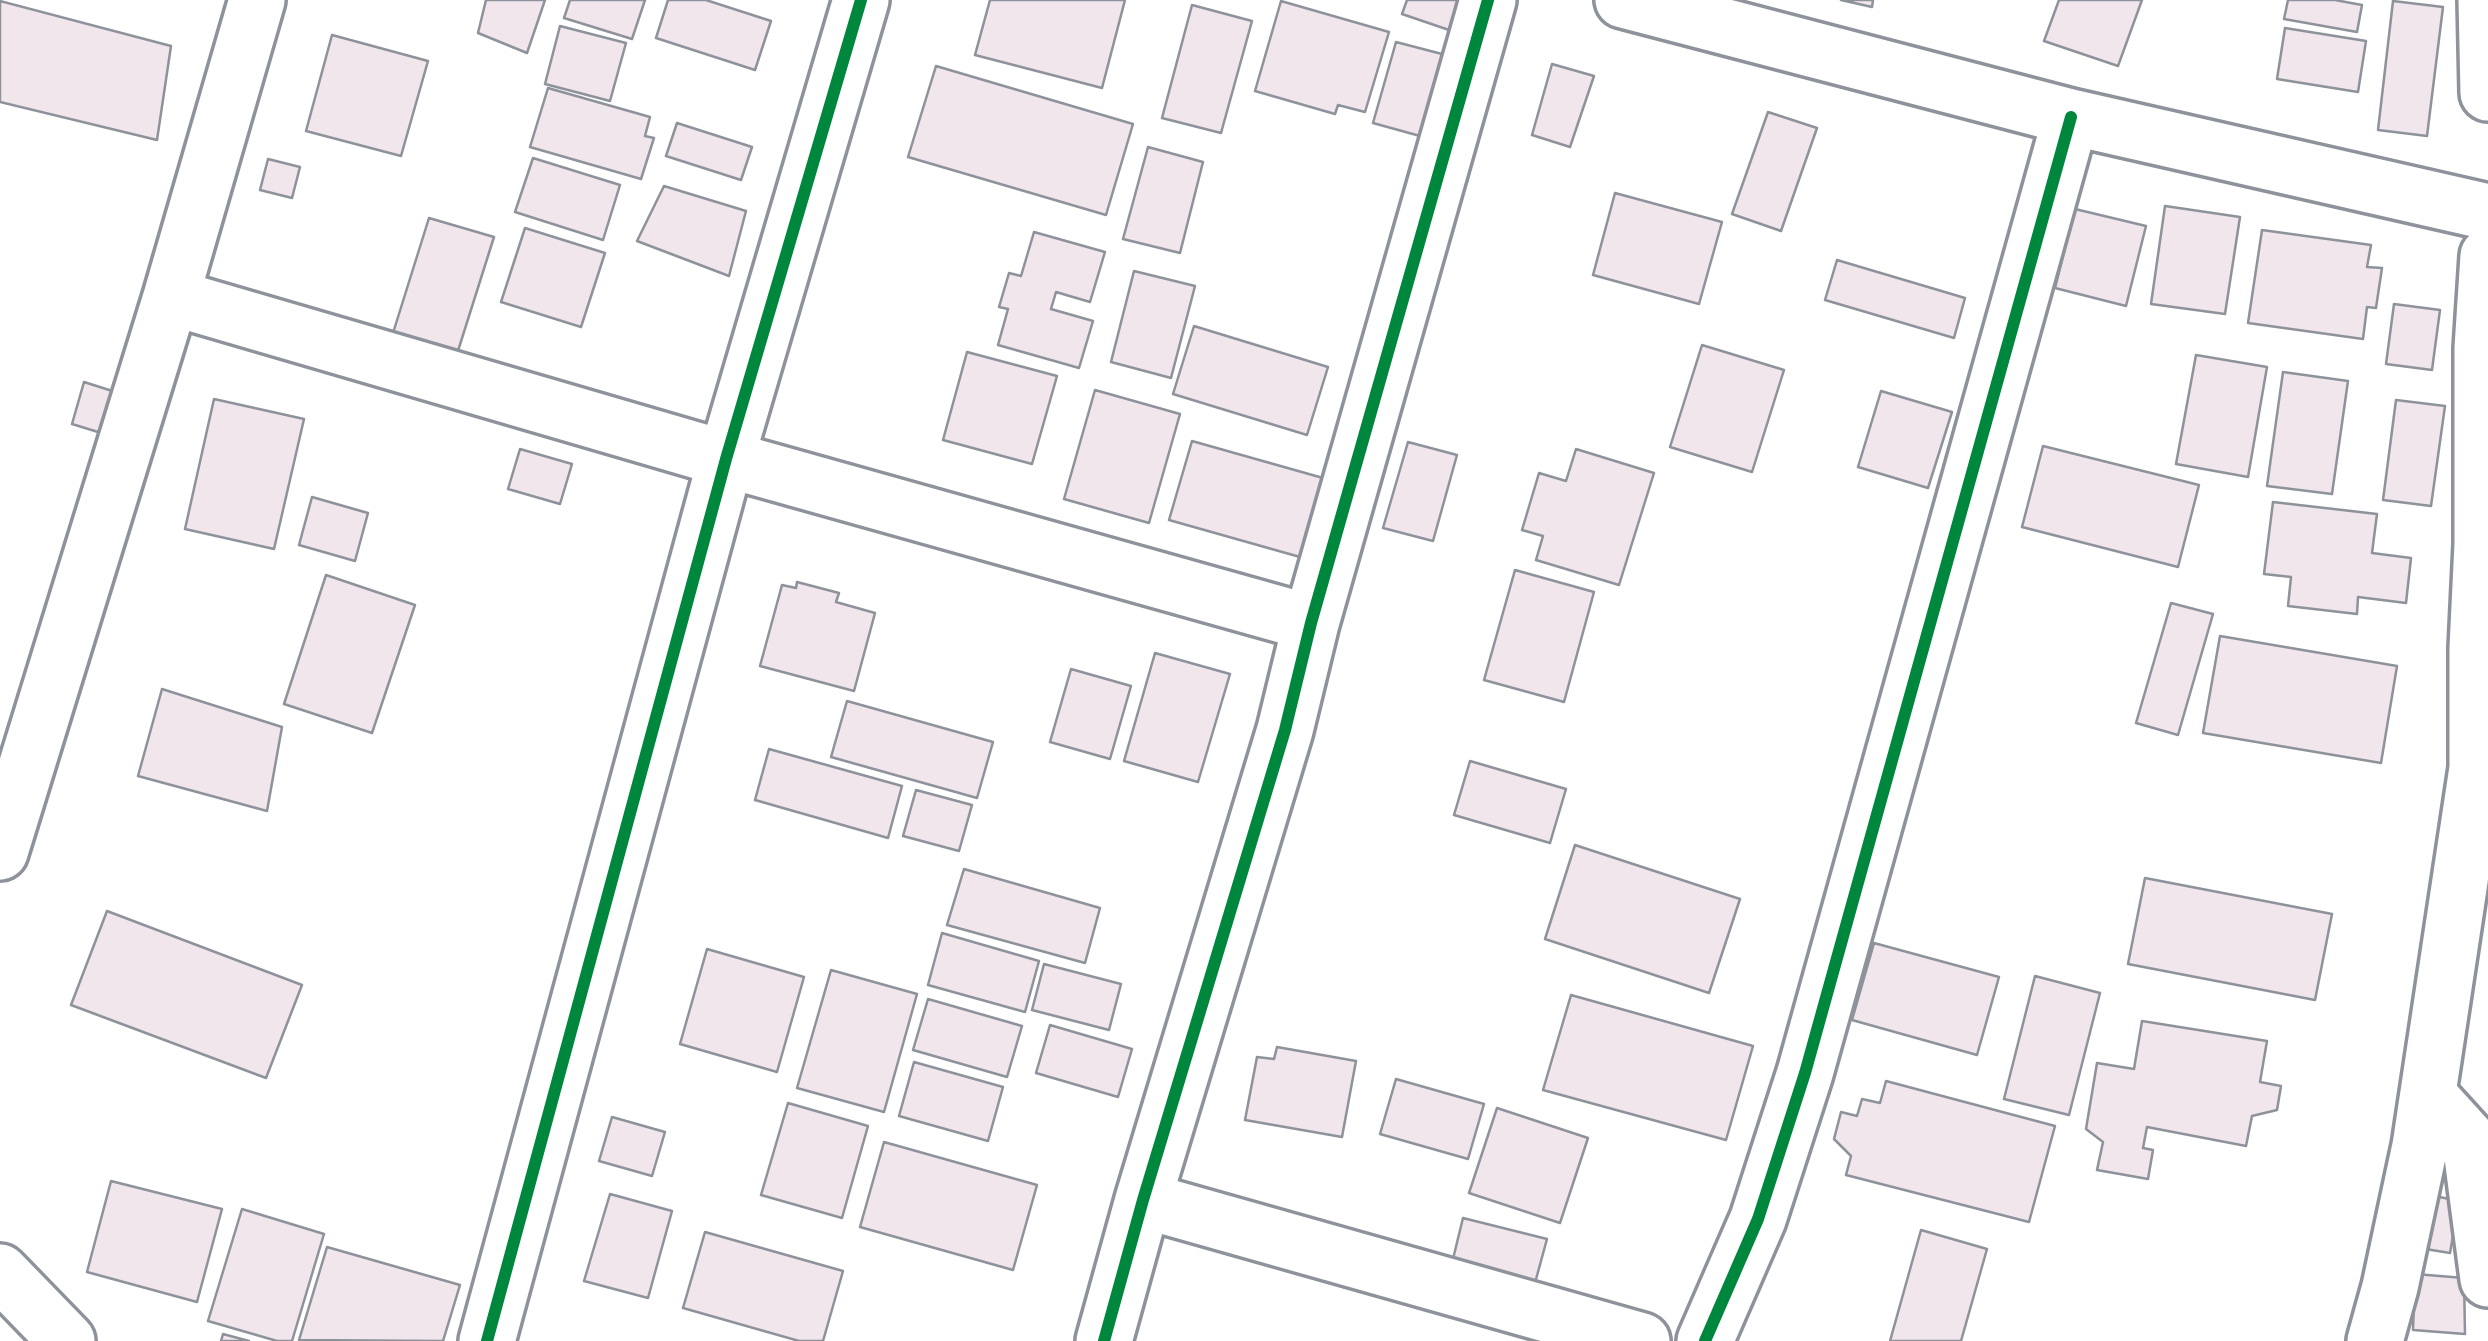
<!DOCTYPE html>
<html>
<head>
<meta charset="utf-8">
<style>
  body { margin:0 }
  canvas { display:block; background:#fff }
</style>
</head>
<body>
<canvas width="2488" height="1341"></canvas>
<script>
const g = document.querySelector('canvas').getContext('2d');
g.lineJoin = 'round';
function fillPath(path, color) { g.fillStyle = color; g.fill(path, 'evenodd'); }
const toPath = rows => new Path2D(rows.map(r => 'M' + r).join(''));
function strokePath(path, color, width, dash) { g.strokeStyle = color; g.lineWidth = width; g.lineCap = dash ? 'butt' : 'round'; g.setLineDash(dash || []); g.stroke(path); }
const building = toPath([
  [486,0,545,0,527,53,478,33,486,0],
  [570,0,645,0,632,39,564,18,570,0],
  [668,0,706,0,771,21,755,70,656,38,668,0],
  [990,0,1125,0,1102,88,975,55,990,0],
  [1407,0,1459,0,1449,30,1402,14,1407,0],
  [1841,0,1873,0,1872,7,1841,0],
  [2059,0,2142,0,2118,66,2044,41,2059,0],
  [2288,0,2335,0,2362,5,2357,32,2284,19,2288,0],
  [0,1,171,46,157,140,0,102,0,1],
  [1281,1,1389,32,1365,112,1338,105,1335,114,1255,91,1281,1],
  [2393,1,2443,7,2427,136,2378,130,2393,1],
  [1192,5,1252,21,1221,133,1162,118,1192,5],
  [560,26,626,43,610,101,545,84,560,26],
  [2285,28,2366,41,2358,92,2277,79,2285,28],
  [332,35,428,61,401,156,306,131,332,35],
  [1396,42,1442,54,1420,136,1373,123,1396,42],
  [1552,64,1594,76,1570,147,1532,135,1552,64],
  [936,66,1133,124,1106,215,908,157,936,66],
  [548,88,650,117,645,136,654,138,641,179,530,147,548,88],
  [1768,112,1817,128,1781,231,1732,214,1768,112],
  [677,123,752,147,741,180,666,156,677,123],
  [1148,147,1203,162,1180,253,1123,239,1148,147],
  [533,158,620,185,603,240,515,212,533,158],
  [268,159,300,167,292,198,260,190,268,159],
  [664,186,746,211,729,276,637,241,664,186],
  [1615,193,1722,222,1699,304,1593,275,1615,193],
  [2165,206,2240,217,2225,314,2151,304,2165,206],
  [2075,209,2146,226,2126,306,2055,288,2075,209],
  [429,218,494,237,457,354,393,333,429,218],
  [525,228,605,253,581,327,501,302,525,228],
  [2262,230,2371,245,2367,267,2382,268,2376,308,2367,307,2363,339,2248,323,2262,230],
  [1034,232,1105,252,1090,302,1056,292,1051,309,1093,321,1079,368,998,345,1008,309,999,307,1009,273,1021,276,1034,232],
  [1837,260,1965,298,1954,338,1825,300,1837,260],
  [1134,271,1195,286,1171,378,1111,362,1134,271],
  [2394,304,2440,310,2432,370,2386,364,2394,304],
  [1194,326,1328,367,1307,435,1173,394,1194,326],
  [1702,345,1784,370,1752,472,1670,447,1702,345],
  [967,352,1057,376,1032,464,943,440,967,352],
  [2196,355,2267,367,2248,477,2176,464,2196,355],
  [2283,372,2348,381,2332,494,2267,486,2283,372],
  [84,382,125,395,111,436,72,424,84,382],
  [1095,390,1180,414,1149,523,1064,499,1095,390],
  [1881,391,1952,412,1928,488,1858,467,1881,391],
  [214,399,304,419,274,549,185,529,214,399],
  [2396,400,2445,406,2431,506,2383,500,2396,400],
  [1192,441,1323,478,1300,557,1169,520,1192,441],
  [1408,442,1457,455,1433,541,1383,528,1408,442],
  [2043,446,2199,485,2178,567,2022,527,2043,446],
  [520,449,572,464,560,504,508,489,520,449],
  [1576,449,1654,473,1619,585,1536,560,1543,536,1522,530,1539,473,1566,481,1576,449],
  [312,497,368,513,355,561,299,545,312,497],
  [2273,502,2377,514,2372,553,2411,558,2406,603,2358,597,2357,614,2288,606,2291,577,2264,574,2273,502],
  [1515,570,1594,592,1564,702,1484,680,1515,570],
  [326,575,415,605,372,733,284,704,326,575],
  [797,582,839,593,836,602,875,613,854,691,760,666,782,585,796,588,797,582],
  [2171,603,2213,614,2178,735,2136,723,2171,603],
  [2220,636,2397,666,2381,763,2203,733,2220,636],
  [1155,653,1230,674,1198,782,1124,761,1155,653],
  [1071,669,1131,686,1110,759,1050,742,1071,669],
  [162,689,282,727,267,811,138,776,162,689],
  [847,701,993,742,977,798,831,757,847,701],
  [769,749,902,786,888,838,755,800,769,749],
  [1470,761,1566,789,1550,843,1454,815,1470,761],
  [916,790,972,805,959,851,903,836,916,790],
  [1575,845,1740,899,1709,993,1545,939,1575,845],
  [964,869,1100,908,1085,963,947,925,964,869],
  [2145,878,2332,914,2315,1000,2128,964,2145,878],
  [107,911,302,985,266,1078,71,1005,107,911],
  [942,933,1039,961,1025,1012,928,985,942,933],
  [1874,943,1999,977,1977,1055,1852,1020,1874,943],
  [707,949,804,977,777,1072,680,1044,707,949],
  [1044,964,1121,984,1109,1030,1032,1010,1044,964],
  [831,970,917,994,884,1112,797,1088,831,970],
  [2035,976,2100,993,2069,1115,2004,1099,2035,976],
  [1571,995,1753,1046,1726,1140,1543,1090,1571,995],
  [928,999,1022,1026,1007,1077,913,1050,928,999],
  [2142,1021,2267,1041,2260,1082,2281,1086,2277,1110,2252,1116,2246,1146,2147,1127,2143,1148,2153,1150,2148,1179,2097,1170,2103,1142,2086,1129,2097,1063,2134,1069,2142,1021],
  [1050,1025,1132,1049,1118,1097,1036,1073,1050,1025],
  [1277,1047,1356,1061,1342,1137,1245,1120,1257,1057,1274,1059,1277,1047],
  [914,1062,1003,1087,988,1141,899,1116,914,1062],
  [1396,1079,1484,1104,1468,1159,1380,1134,1396,1079],
  [1886,1081,2055,1126,2029,1222,1846,1175,1851,1156,1834,1139,1841,1112,1857,1116,1862,1099,1880,1103,1886,1081],
  [788,1103,868,1126,842,1218,761,1195,788,1103],
  [1497,1108,1588,1138,1560,1223,1469,1193,1497,1108],
  [612,1117,665,1132,652,1176,599,1161,612,1117],
  [884,1142,1037,1185,1013,1270,860,1227,884,1142],
  [111,1181,222,1209,197,1302,87,1272,111,1181],
  [2415,1192,2459,1201,2450,1253,2407,1246,2415,1192],
  [610,1194,672,1211,648,1298,584,1281,610,1194],
  [242,1209,324,1234,292,1341,277,1341,208,1321,242,1209],
  [1463,1218,1547,1239,1535,1283,1452,1263,1463,1218],
  [1921,1230,1987,1249,1961,1341,1890,1341,1921,1230],
  [705,1232,843,1271,823,1341,799,1341,683,1308,705,1232],
  [327,1247,460,1285,443,1341,299,1340,327,1247],
  [2415,1274,2464,1278,2465,1334,2413,1330,2415,1274],
  [223,1334,249,1341,221,1341,223,1334]
]);
fillPath(building, '#f0e6ec');
strokePath(building, '#8e929a', 2.5);
const minor = toPath([
  [1623,0,2071,117,2488,212],
  [2486,0,2488,93],
  [171,297,726,459,1311,623],
  [0,852,171,297,257,0],
  [2429,1096,2470,1141,2488,1279],
  [1143,1200,1642,1341],
  [0,1272,67,1341],
  [487,1341,726,459,861,0],
  [1104,1341,1143,1200,1285,730,1311,623,1488,0],
  [1705,1341,1758,1219,1805,1073,2071,117],
  [2375,1341,2390,1287,2420,1146,2477,768,2477,648,2482,544,2482,348,2488,256]
]);
strokePath(minor, '#8e929a', 62);
strokePath(minor, '#fff', 55);
strokePath(toPath([
  [487,1341,726,459,861,0],
  [1104,1341,1143,1200,1285,730,1311,623,1488,0],
  [1705,1341,1758,1219,1805,1073,2071,117]
]), '#00873e', 12);
</script>
</body>
</html>
